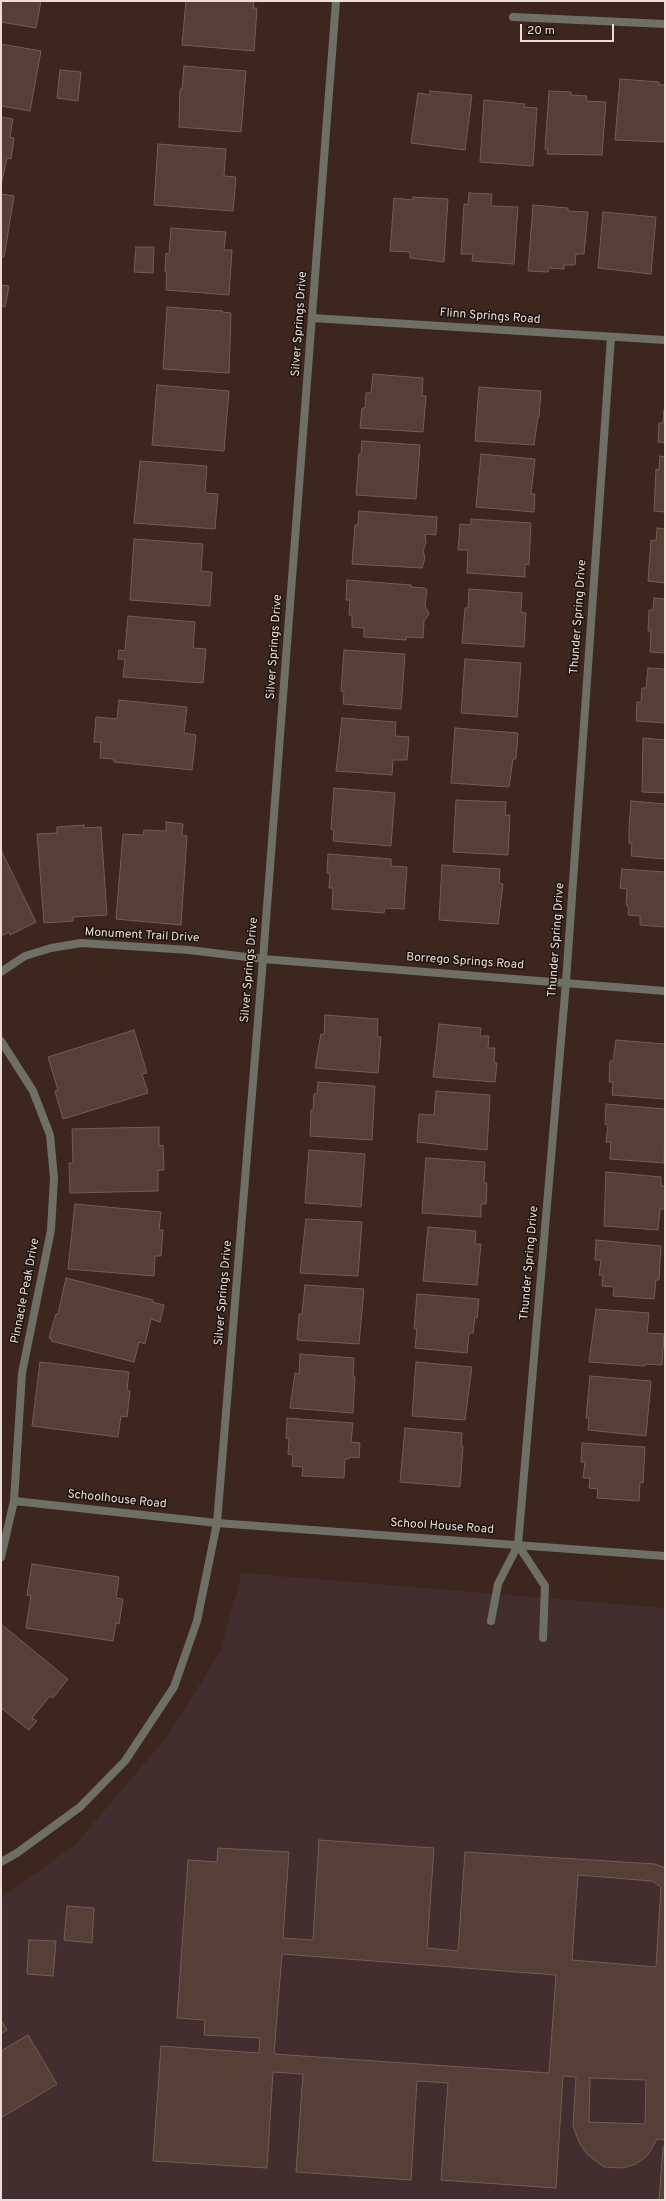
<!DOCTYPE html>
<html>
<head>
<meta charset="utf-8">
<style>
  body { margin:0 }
  #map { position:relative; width:666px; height:2201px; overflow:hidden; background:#3c261e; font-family:Overpass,sans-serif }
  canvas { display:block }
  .frame { position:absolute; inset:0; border:2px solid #ecddd7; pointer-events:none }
  .scale { position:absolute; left:520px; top:24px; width:94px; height:18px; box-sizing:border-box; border:2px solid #ecddd7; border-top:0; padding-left:5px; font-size:12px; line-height:14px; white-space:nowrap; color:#ecddd7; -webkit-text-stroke:3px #1c120e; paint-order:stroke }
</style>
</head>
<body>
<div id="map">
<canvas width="666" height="2201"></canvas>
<div class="frame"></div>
<div class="scale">20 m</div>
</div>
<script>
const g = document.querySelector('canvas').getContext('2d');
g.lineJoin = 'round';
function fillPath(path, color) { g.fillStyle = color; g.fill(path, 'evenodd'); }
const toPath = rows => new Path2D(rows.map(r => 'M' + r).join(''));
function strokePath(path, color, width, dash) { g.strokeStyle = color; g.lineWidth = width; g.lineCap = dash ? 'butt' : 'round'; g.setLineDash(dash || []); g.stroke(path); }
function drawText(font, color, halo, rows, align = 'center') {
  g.font = font + ' Overpass,sans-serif'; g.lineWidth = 3; g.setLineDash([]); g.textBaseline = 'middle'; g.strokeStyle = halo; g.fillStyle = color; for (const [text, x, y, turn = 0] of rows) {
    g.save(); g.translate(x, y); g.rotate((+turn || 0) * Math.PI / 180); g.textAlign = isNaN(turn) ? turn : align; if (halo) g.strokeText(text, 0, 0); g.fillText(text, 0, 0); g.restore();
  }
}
fillPath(toPath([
  [242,1573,665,1608,665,2200,1,2200,1,1898,76,1844,168,1735,220,1652]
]), '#422e2e');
const building = toPath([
  [1,1,41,1,36,28,1,22,1,1],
  [186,1,254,1,253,8,257,8,254,51,182,45,186,1],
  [1,44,41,51,30,111,1,106,1,44],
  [184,66,246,71,241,132,179,127,180,89,182,89,184,66],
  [60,70,81,72,78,101,57,98,60,70],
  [620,79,659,82,659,85,665,85,665,142,615,140,620,79],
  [430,91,472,95,465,150,411,143,418,93,430,95,430,91],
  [549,91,571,92,571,95,587,96,586,101,606,102,602,155,547,154,548,149,545,149,549,91],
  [484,100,525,104,524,107,537,108,533,166,480,162,484,100],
  [1,117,13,119,10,137,14,138,11,159,7,158,2,181,1,117],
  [158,144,226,149,224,176,236,177,233,211,154,205,158,144],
  [469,193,492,194,491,206,518,207,514,264,472,261,473,254,461,254,464,204,468,205,469,193],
  [1,194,14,196,4,257,1,257,1,194],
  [413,197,448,199,444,262,410,258,410,252,390,251,394,198,413,200,413,197],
  [533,205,568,208,568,211,588,212,584,254,576,254,575,265,564,265,564,269,549,268,548,272,528,271,533,205],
  [603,212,656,217,651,274,598,268,603,212],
  [171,228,226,232,224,250,232,250,229,295,166,290,167,272,165,272,166,253,169,254,171,228],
  [136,247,154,247,153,273,134,272,136,247],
  [1,285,9,286,5,307,1,306,1,285],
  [167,307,223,311,222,312,231,313,229,373,163,369,167,307],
  [373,374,423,378,422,396,426,396,423,432,360,428,362,408,365,408,366,393,371,393,373,374],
  [157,385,229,391,224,451,152,445,157,385],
  [479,387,541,391,539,417,538,417,534,445,475,441,479,387],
  [664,410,665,443,658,442,659,423,663,423,664,410],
  [362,441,420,445,416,499,356,495,359,454,361,454,362,441],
  [481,454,535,459,531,494,535,494,534,512,476,507,481,454],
  [660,456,665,457,665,512,654,511,656,469,659,470,660,456],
  [140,461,207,466,205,493,218,494,215,529,134,523,140,461],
  [359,511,437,517,436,535,425,534,426,543,423,551,425,558,422,568,352,564,355,525,358,525,359,511],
  [471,519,531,523,529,565,525,564,525,577,467,573,468,550,458,550,460,524,471,525,471,519],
  [657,528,665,529,665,583,648,581,651,540,656,541,657,528],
  [134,539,203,544,201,571,212,572,210,606,130,600,134,539],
  [347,580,411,585,411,587,425,588,427,590,425,605,429,614,424,621,423,638,406,637,406,640,364,637,364,628,352,627,352,615,349,615,350,600,346,600,347,580],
  [469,589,522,593,521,612,526,613,524,647,462,643,465,608,468,608,469,589],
  [654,598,665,599,665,653,650,652,651,631,648,631,649,610,653,610,654,598],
  [128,616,195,622,193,648,206,649,203,683,123,677,125,659,118,659,119,650,125,651,128,616],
  [344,650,405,654,401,709,343,704,344,692,341,691,344,650],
  [465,659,521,663,517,717,461,713,465,659],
  [648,668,665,669,665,723,636,721,637,702,641,702,642,688,646,688,648,668],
  [119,700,187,707,184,733,196,735,192,770,114,762,114,759,100,758,101,742,94,742,96,717,117,719,119,700],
  [342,718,396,722,395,736,409,737,407,760,393,760,392,775,336,771,342,718],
  [455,728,518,733,516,759,513,759,509,787,451,783,455,728],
  [643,738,665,740,665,793,642,792,643,738],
  [334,788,395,793,391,846,333,841,334,830,331,829,334,788],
  [456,800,506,802,505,815,510,815,508,855,453,852,456,800],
  [631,801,665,804,665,859,631,856,632,844,629,843,629,829,631,801],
  [166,822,183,824,182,835,187,836,181,925,116,919,123,834,143,835,144,830,166,831,166,822],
  [84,825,84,828,101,827,107,915,73,917,73,921,44,923,37,834,57,833,57,827,84,825],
  [1,850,36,922,10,935,9,932,1,936,1,850],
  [328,854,391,859,391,866,407,867,404,909,385,908,384,913,332,909,333,888,329,888,330,873,327,873,328,854],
  [442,865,500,869,499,883,503,884,498,924,439,920,442,865],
  [622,869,665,872,665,927,640,925,640,916,628,915,629,909,626,904,627,889,620,888,622,869],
  [325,1015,378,1019,377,1037,381,1037,378,1073,315,1068,321,1034,324,1035,325,1015],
  [439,1024,481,1028,480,1036,489,1036,488,1048,495,1048,494,1062,497,1063,495,1082,433,1077,439,1024],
  [134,1030,147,1073,142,1074,148,1093,63,1119,55,1091,58,1090,48,1057,134,1030],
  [616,1040,665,1044,665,1099,612,1095,613,1082,609,1082,610,1061,613,1061,616,1040],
  [318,1082,375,1086,372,1140,310,1136,311,1110,313,1110,314,1094,317,1094,318,1082],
  [436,1091,490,1095,487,1150,417,1142,419,1114,434,1115,436,1091],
  [606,1104,665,1109,664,1163,610,1159,611,1142,606,1142,608,1125,605,1124,606,1104],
  [159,1127,159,1146,163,1145,164,1170,158,1170,158,1191,70,1193,69,1163,73,1163,72,1129,159,1127],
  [309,1150,365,1154,361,1207,305,1203,309,1150],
  [426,1158,485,1162,484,1183,487,1183,486,1204,481,1204,481,1217,422,1213,426,1158],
  [606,1172,661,1177,661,1186,665,1186,665,1209,660,1209,658,1230,604,1226,606,1172],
  [75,1204,161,1212,159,1230,163,1230,161,1256,155,1256,154,1276,68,1269,75,1204],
  [306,1219,362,1222,358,1276,300,1273,306,1219],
  [428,1227,476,1231,475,1244,481,1244,477,1285,423,1281,428,1227],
  [596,1240,661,1246,659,1280,656,1280,654,1299,613,1296,614,1287,602,1286,603,1275,599,1275,601,1260,595,1260,596,1240],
  [66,1278,153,1300,152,1302,164,1305,160,1322,151,1319,145,1344,139,1342,134,1362,51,1341,52,1339,49,1338,56,1314,58,1314,66,1278],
  [305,1285,364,1289,359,1344,297,1340,299,1314,302,1314,305,1285],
  [417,1294,479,1299,477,1318,475,1317,473,1333,469,1333,467,1353,415,1348,417,1329,414,1329,417,1294],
  [596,1309,649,1313,647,1333,664,1334,662,1365,645,1364,645,1366,589,1362,596,1309],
  [300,1354,354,1358,353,1377,355,1377,353,1413,290,1408,295,1373,299,1374,300,1354],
  [40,1362,129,1372,127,1390,130,1391,127,1417,121,1416,118,1437,32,1426,40,1362],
  [416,1362,472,1367,465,1420,412,1416,416,1362],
  [590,1376,651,1381,646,1436,588,1430,589,1418,586,1418,590,1376],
  [287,1418,353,1423,351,1442,360,1443,359,1458,350,1457,349,1459,345,1459,344,1478,302,1476,303,1467,292,1466,293,1455,288,1454,289,1439,286,1438,287,1418],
  [405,1428,462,1433,461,1446,463,1446,460,1487,400,1482,405,1428],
  [582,1443,645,1447,643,1483,640,1482,639,1501,597,1498,598,1489,589,1488,590,1478,583,1478,585,1462,581,1462,582,1443],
  [32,1564,119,1577,116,1598,123,1599,119,1624,116,1623,113,1641,26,1628,31,1596,27,1595,32,1564],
  [1,1624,68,1679,53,1698,50,1696,32,1718,37,1721,29,1730,1,1708,1,1624],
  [319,1840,434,1848,427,1948,458,1951,465,1852,655,1864,665,1868,665,2140,657,2139,648,2155,636,2164,623,2168,604,2167,587,2154,579,2142,573,2126,576,2077,563,2076,556,2188,441,2180,448,2083,417,2081,411,2180,296,2172,303,2074,273,2072,267,2168,153,2161,161,2046,259,2053,260,2038,204,2035,205,2020,177,2018,188,1860,217,1862,218,1848,289,1852,283,1938,313,1940,319,1840],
  [578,1875,652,1881,661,1887,656,1967,572,1960,578,1875],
  [282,1954,556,1975,549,2073,274,2054,282,1954],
  [590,2078,646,2080,645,2124,589,2122,590,2078],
  [67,1906,94,1908,92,1943,64,1940,67,1906],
  [29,1940,56,1941,53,1976,27,1974,29,1940],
  [1,2020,7,2030,1,2034,1,2020],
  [28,2035,57,2084,1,2118,1,2051,28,2035],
  [663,2147,665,2148,665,2200,659,2200,663,2147]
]);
fillPath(building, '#563f36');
strokePath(building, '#765d54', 1);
strokePath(toPath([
  [518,1545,545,1586,543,1638],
  [491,1621,498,1584,518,1545]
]), '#6f7065', 8);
strokePath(toPath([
  [513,17,665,24],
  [312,318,665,340],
  [1,972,25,956,51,948,81,943,189,950,263,959,665,991],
  [1,1041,33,1091,50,1135,54,1178,51,1230,22,1373,14,1501,1,1557],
  [518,1545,566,982,611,337],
  [1,1862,17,1853,80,1807,125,1761,174,1687,197,1621,217,1523,263,959,336,1]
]), '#6f7065', 8);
strokePath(toPath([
  [14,1501,217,1523,665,1556]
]), '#6f7065', 8);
drawText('12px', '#ecddd7', '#1c120e', [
  ["Flinn Springs Road",490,317,4],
  ["Silver Springs Drive",300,324,-86],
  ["Thunder Spring Drive",579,617,-86],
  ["Silver Springs Drive",275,647,-86],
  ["Monument Trail Drive",142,936,3],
  ["Thunder Spring Drive",557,940,-86],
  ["Borrego Springs Road",465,962,4],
  ["Silver Springs Drive",250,970,-85],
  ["Thunder Spring Drive",530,1263,-85],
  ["Pinnacle Peak Drive",26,1291,-79],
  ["Silver Springs Drive",224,1293,-85],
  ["Schoolhouse Road",117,1500,6],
  ["School House Road",442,1527,4]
]);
</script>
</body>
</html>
